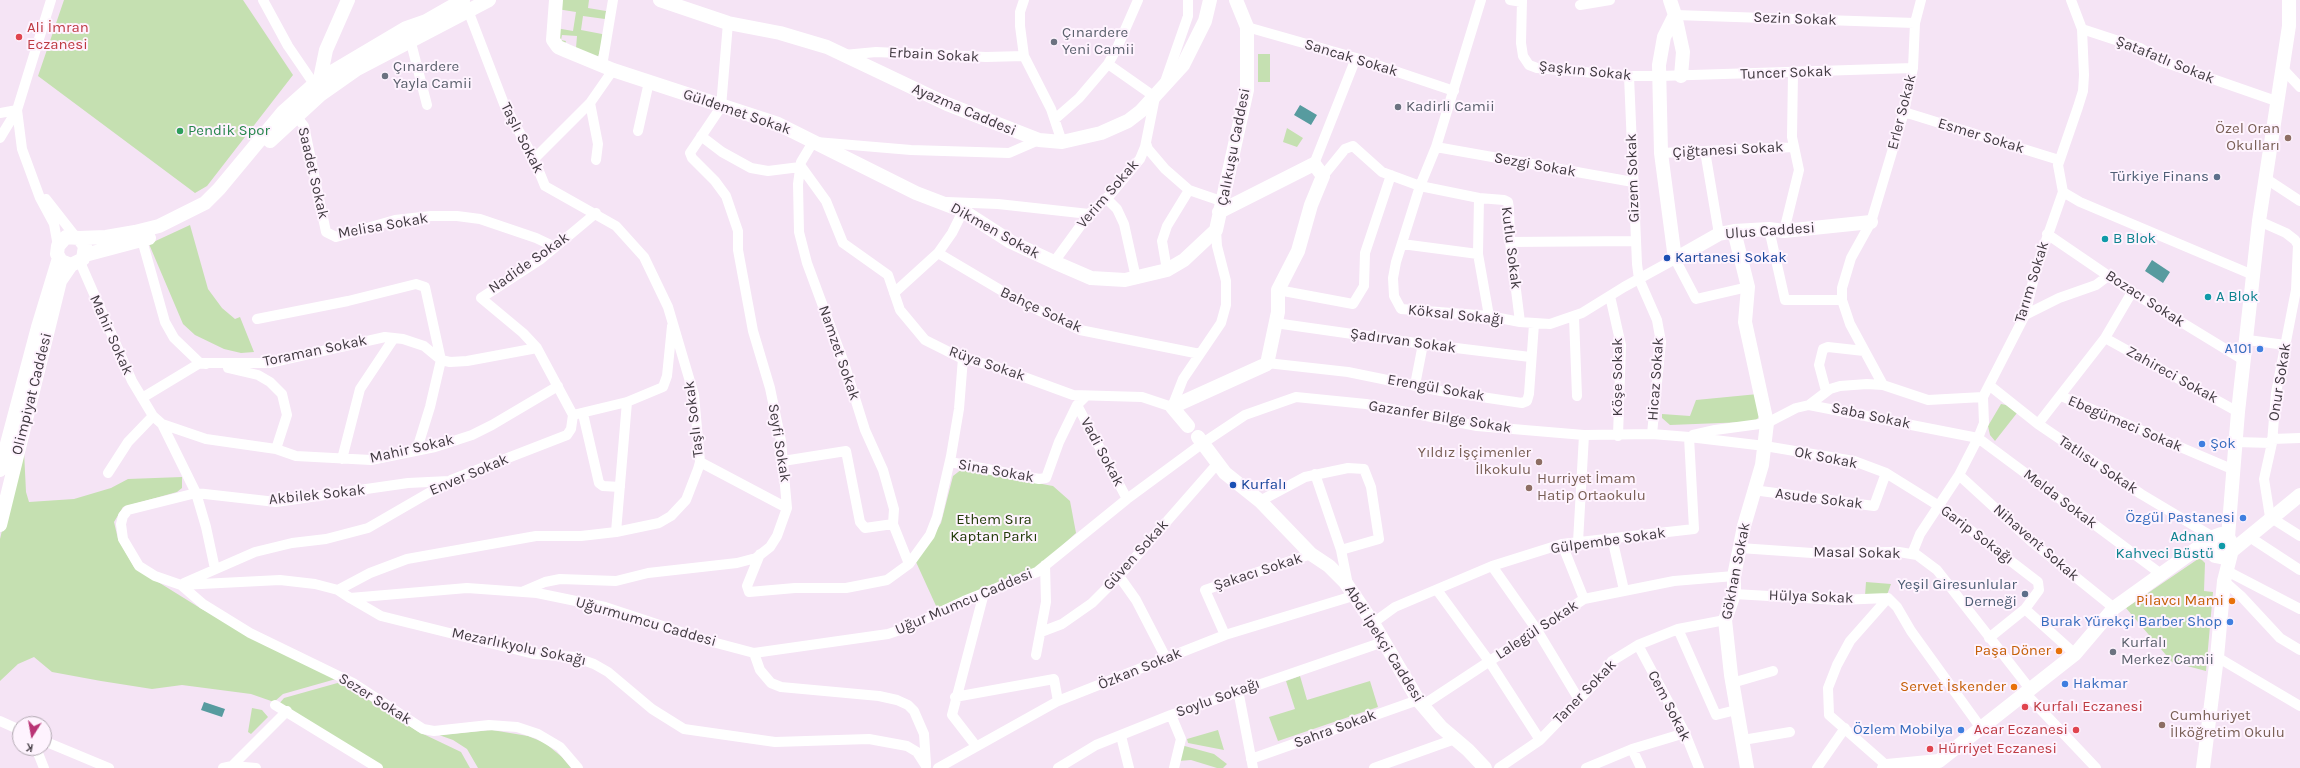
<!DOCTYPE html>
<html>
<head>
<meta charset="utf-8">
<style>
  body { margin:0 }
  #map { position:relative; width:2300px; height:768px; overflow:hidden; background:#f5e4f5; font-family:Karla,sans-serif }
  canvas { display:block }
  .north { position:absolute; left:12px; top:716px; width:40px; height:40px; box-sizing:border-box; background:#fef3fe; border:1px solid #b2a9b2; border-radius:50%; rotate:191deg; font-size:11px; font-weight:700; line-height:16px; text-align:center; color:#413a41 }
  .north::after { content:''; display:block; margin:auto; width:14px; height:18px; background:#b93375; clip-path:polygon(50% 0,100% 100%,50% 72%,0 100%) }
</style>
</head>
<body>
<div id="map">
<canvas width="2300" height="768"></canvas>
<div class="north">K</div>
</div>
<script>
const g = document.querySelector('canvas').getContext('2d');
g.lineJoin = 'round';
function fillPath(path, color) { g.fillStyle = color; g.fill(path, 'evenodd'); }
const toPath = rows => new Path2D(rows.map(r => 'M' + r).join(''));
function strokePath(path, color, width, dash) { g.strokeStyle = color; g.lineWidth = width; g.lineCap = dash ? 'butt' : 'round'; g.setLineDash(dash || []); g.stroke(path); }
function drawText(font, color, halo, rows, align = 'center') {
  g.font = font + ' Karla,sans-serif'; g.lineWidth = 4; g.setLineDash([]); g.textBaseline = 'middle'; g.strokeStyle = halo; g.fillStyle = color; for (const [text, x, y, turn = 0] of rows) {
    g.save(); g.translate(x, y); g.rotate((+turn || 0) * Math.PI / 180); g.textAlign = isNaN(turn) ? turn : align; if (halo) g.strokeText(text, 0, 0); g.fillText(text, 0, 0); g.restore();
  }
}
fillPath(toPath([
  [64,0,243,0,293,75,207,186,195,193,38,76],
  [558,0,589,0,588,8,606,11,605,19,583,16,581,30,602,34,604,36,598,57,576,48,577,36,562,35,561,40,566,41,565,44,559,44,556,28,573,31,576,12,557,9],
  [1258,54,1270,54,1270,82,1258,82],
  [1287,128,1303,138,1297,147,1283,142],
  [190,225,208,289,222,308,235,319,240,317,254,352,241,353,224,349,195,335,183,324,149,244],
  [1758,394,1759,417,1756,420,1746,422,1670,425,1662,418,1662,414,1690,416,1696,400],
  [2001,404,2006,405,2017,413,1995,441,1990,435,1988,426],
  [21,450,24,451,26,492,29,502,74,499,111,488,128,479,182,477,182,488,177,492,123,507,114,522,118,539,134,567,200,608,336,679,283,694,274,702,251,694,182,685,152,689,101,681,52,672,34,657,18,664,0,681,0,539],
  [962,469,1053,486,1070,501,1076,533,1034,571,937,608,916,562,941,523,953,476],
  [2198,559,2201,559,2205,563,2204,591,2213,592,2206,671,2172,662,2126,608],
  [1866,582,1891,584,1887,595,1865,596],
  [1300,676,1307,700,1370,681,1378,707,1278,741,1269,717,1295,709,1286,681],
  [341,682,417,731,461,752,470,768,382,768,278,705,284,698],
  [252,708,262,710,268,717,251,734,248,732],
  [492,730,528,736,545,743,562,757,571,768,478,768,467,749,453,740,439,735],
  [1218,730,1224,750,1188,743,1187,739],
  [1181,745,1214,754,1227,764,1223,768,1217,768,1191,760,1178,761]
]), '#c5e0b1');
fillPath(toPath([
  [1300,105,1317,115,1311,125,1294,115],
  [2152,260,2170,272,2163,283,2145,271],
  [204,702,225,709,222,717,201,710]
]), '#579b9f');
strokePath(toPath([
  [51,0,17,110,22,149,40,198,54,224,58,246],
  [263,0,288,46,314,84],
  [1024,0,1020,12,1020,26,1024,56,1051,109,1062,142],
  [1481,0,1436,147,1420,186,1396,262,1393,278,1394,296,1401,309,1489,316,1520,322,1550,324,1582,313,1624,287,1675,259,1696,299,1748,287],
  [1510,0,1522,2],
  [1522,0,1521,43,1523,56,1529,65,1537,68,1629,76,1660,76,1913,68],
  [1580,5,1610,0],
  [1675,15,1915,23],
  [1247,27,1356,58,1454,91],
  [2082,29,2140,48,2161,61,2276,101],
  [409,35,427,105],
  [844,55,876,52,986,57,1024,56],
  [602,66,613,0],
  [2283,69,2300,87],
  [1629,76,1637,264,1639,279,1657,320,1661,342,1652,434],
  [1165,82,1188,16,1188,0],
  [590,103,598,144,596,160],
  [1904,112,2059,160],
  [0,113,17,110],
  [296,116,304,126,326,232,336,237,395,220,431,216,457,216,480,219,536,238,555,247],
  [1055,119,1079,98,1108,64,1117,48,1138,0],
  [638,131,649,82],
  [701,136,722,152,751,168,768,171,800,167],
  [0,138,17,110],
  [1146,143,1148,149,1165,169,1189,190,1221,201],
  [1436,147,1633,182],
  [1705,151,1719,234],
  [1661,153,1794,147],
  [534,159,590,103,613,70],
  [1314,164,1356,58],
  [800,165,826,201,843,243,888,275,900,310,925,340,961,358,994,366,1073,395,1142,397,1172,407,1183,379,1221,323,1226,305,1226,281,1217,246,1216,230],
  [1323,176,1345,149,1353,146,1382,172,1420,186,1479,198,1504,200,1508,202,1509,209,1510,242,1520,322],
  [2265,178,2300,201],
  [2063,192,2080,202,2253,275],
  [2063,192,2058,165,2078,107,2083,91,2084,75,2082,29,2071,0],
  [1106,198,1117,209,1124,224,1136,278],
  [1479,198,1478,254,1489,316],
  [46,199,75,236],
  [947,202,998,204,1089,214],
  [2259,221,2286,233,2295,240,2298,245,2296,290,2276,393,2272,443,2264,479,2270,517,2300,536],
  [1769,229,1785,300,1842,300],
  [1784,231,1799,170,1792,137,1793,73],
  [2047,234,2132,292,2245,361],
  [142,240,165,322,174,338,200,363,269,363,385,337,403,339,424,346,441,360,450,362,467,361,537,348],
  [1510,242,1636,241],
  [1402,244,1478,254],
  [938,253,1019,301,1080,330,1200,354],
  [80,262,132,381,153,416,162,424,196,493,206,527,215,569],
  [1054,262,1089,214,1110,195,1140,159,1145,147,1155,97,1108,64],
  [1167,270,1162,241,1167,226,1189,190],
  [1278,290,1353,304,1364,286,1365,253,1391,175],
  [894,293,938,253,952,233,963,211],
  [1610,296,1621,345,1618,436],
  [2025,315,2059,298,2096,285,2108,276],
  [1574,317,1577,396],
  [257,319,348,301,416,284,425,287,441,360,430,407,417,449],
  [1275,323,1423,344,1530,357],
  [2105,338,2238,412],
  [2248,340,2285,345],
  [1267,363,1348,372,1441,391,1522,403,1527,401,1529,394,1534,324],
  [228,368,258,375,270,382,282,394,287,415,276,449],
  [1415,385,1423,344],
  [1883,385,1850,324,1842,300,1842,288,1851,258,1871,222,1904,112,1913,68,1915,23,1921,0],
  [1989,385,2038,424,2141,494,2213,537],
  [1826,391,1819,365,1823,349,1828,347,1864,351],
  [2061,396,2234,470],
  [142,398,200,363,206,364],
  [1077,405,1127,499],
  [1809,405,1830,389,1840,386,1867,384,1883,385,1928,400,1983,397],
  [583,414,599,483,603,486,620,487],
  [573,415,537,348,523,333,481,298,541,259,596,213],
  [162,424,206,439,276,449,296,456,371,460,435,447,472,435,492,425,558,386],
  [2038,424,2105,338,2132,292],
  [1693,435,1715,430,1767,423,1796,408,1809,405,1978,438,2161,574],
  [2272,439,2300,438],
  [2236,442,2272,443],
  [342,459,360,389,394,338],
  [783,461,846,451,860,522,865,528,893,524],
  [700,462,787,508],
  [950,462,1039,479,1046,478,1059,442,1077,405,1086,396],
  [108,473,128,442,153,416],
  [1315,474,1341,550,1348,585],
  [1959,475,2031,541,2114,608],
  [449,481,408,483,276,502,196,493,128,510,123,516,121,524,123,539,139,566,155,576,181,585,280,580,315,584,338,590,350,598,467,588,537,593,605,607,705,640,754,653,888,634,906,628,964,601,1037,572,1127,499,1203,443,1245,415,1296,397,1366,404,1477,426,1584,435,1652,434,1689,437,1765,446,1854,461,1886,473,1939,506,2038,582,2039,590,2025,609,1989,638],
  [1753,490,1874,506,1886,473],
  [1260,501,1305,477,1348,468,1364,469,1371,487,1379,539,1341,550],
  [616,532,627,402],
  [2248,536,2300,570],
  [1612,538,1624,590],
  [1578,542,1584,435],
  [1562,544,1584,599],
  [1740,548,1812,553,1899,552,1917,555,1937,570,2030,689],
  [760,554,747,586,749,592,795,588,846,588,887,580,909,564,930,535,937,517,951,456,959,409,963,358],
  [1912,554,1920,534,1959,475,1978,438,1984,423,1983,397,2025,315,2036,269,2063,192],
  [909,564,893,524,894,509,883,470,865,430,844,363,807,263,799,232,798,184,801,162,810,147,816,142,911,150,1009,153,1039,140],
  [1492,566,1537,630,1578,698],
  [2227,571,2300,609],
  [1119,576,1136,600,1166,658],
  [2224,581,2241,596,2280,638,2300,650],
  [184,583,255,552,292,543,326,539,368,528,451,480,567,435,571,429,573,415,627,402,663,387,667,376,672,326],
  [181,585,203,604,250,633,353,683,423,729,434,731,489,725,517,727,538,734,560,747,578,768],
  [338,590,370,573,407,559,536,536,581,536,616,532,659,523,671,516,686,500,698,469,700,462,694,395,668,307,644,257,616,226,545,186,534,159,504,104,466,5],
  [1437,590,1489,661,1540,740],
  [524,591,545,582,560,579,616,581,648,573,737,563,756,558,770,547,777,536,787,508,781,441,770,388,753,331,738,250,738,231,726,196,715,181,692,158,690,153,721,107,728,23],
  [1734,594,1839,600,1888,598],
  [350,598,381,616,534,654,574,657,594,664,608,672,652,709,684,729,775,742,869,739,907,746,917,752,926,766],
  [1888,598,1897,607,1911,631,1981,728],
  [2025,609,2075,654],
  [1373,623,1395,607,1492,566,1562,544,1694,529,1689,437],
  [1678,629,1716,715,1736,710],
  [1041,632,1062,624,1092,603,1119,576,1218,463],
  [1225,635,1205,590,1311,554],
  [1638,645,1685,733,1699,768],
  [754,653,760,670,771,683,781,687,879,696,897,700,908,705,914,711,924,734,926,764],
  [1036,655,1046,602,1045,565],
  [2217,657,2300,706],
  [1732,683,1773,671],
  [1238,690,1253,768],
  [2026,694,2096,768],
  [955,697,1054,679,1058,701],
  [275,705,378,768],
  [1423,705,1584,599,1674,581,1734,576],
  [1171,715,1181,739,1174,768],
  [0,721,20,730],
  [1121,736,1129,768],
  [1743,740,1790,732],
  [44,741,109,768],
  [976,746,952,715,984,593],
  [36,748,44,768],
  [1632,749,1641,768],
  [1251,759,1418,700],
  [232,766,287,711],
  [1887,766,1829,715,1828,688,1837,665,1850,641,1888,598],
  [223,768,232,766,256,768],
  [938,768,1058,701,1225,635,1353,596],
  [1058,768,1096,745,1171,715,1383,642],
  [1374,768,1455,739],
  [1499,768,1540,740,1597,681,1612,661,1638,645,1678,629,1725,620],
  [1586,768,1632,749,1685,733],
  [1817,768,1845,728]
]), '#fff', 10);
strokePath(toPath([
  [556,0,553,40,558,47,567,51,613,70,778,124,916,193,963,211,1011,242,1054,262,1091,278,1125,280,1167,270,1184,260,1216,230,1247,90,1247,27,1236,0],
  [660,0,728,23,780,33,827,47,947,104,1039,140,1062,142,1101,133,1128,121,1141,111,1183,65,1205,21,1210,0],
  [1670,0,1675,15,1683,52,1681,76],
  [1675,15,1664,37,1659,65,1661,153,1675,259,1719,234,1734,231,1769,229,1784,231,1871,222],
  [320,79,326,50,348,0],
  [270,141,320,95,357,69,489,0],
  [1734,231,1748,287,1745,322,1767,423,1762,465,1744,526,1734,576,1734,594,1725,620,1731,675,1747,768],
  [79,238,85,246,83,259,71,265,61,261,57,254,58,246,66,237,79,238,106,237,135,232,159,226,205,203,219,189,283,112,320,79,406,28,426,21,463,0],
  [85,255,149,238],
  [1188,426,1172,407,1267,364,1278,312,1278,290,1298,251,1311,205,1323,176,1314,164,1219,212],
  [1198,437,1225,473,1260,501,1311,554,1329,566,1345,582,1373,623,1418,700,1441,727,1468,750,1485,768],
  [0,470,38,327,59,258],
  [0,525,60,281,71,265],
  [2228,537,2238,412,2259,221,2289,26,2289,0],
  [2211,540,2210,551,2215,556,2225,558,2231,554],
  [2233,550,2300,495],
  [1884,768,1887,766,1939,761,2075,654,2114,608,2213,537,2221,534,2228,537,2233,546,2224,581,2217,657,2203,768]
]), '#fff', 14);
for (const [x, y, r, color] of [
  [19,37,4,"#e0444e"],
  [1054,42,4,"#6b7280"],
  [385,76,4,"#6b7280"],
  [1398,107,4,"#6b7280"],
  [180,131,4,"#2e9e5b"],
  [2288,138,4,"#8d6e63"],
  [2217,177,4,"#5c6f8a"],
  [2105,239,4,"#0f9aa8"],
  [1667,258,4,"#1a4fb4"],
  [2208,297,4,"#0f9aa8"],
  [2260,349,4,"#3f7fe0"],
  [2202,444,4,"#3f7fe0"],
  [1539,462,4,"#8d6e63"],
  [1233,485,4,"#1a4fb4"],
  [1529,488,4,"#8d6e63"],
  [2243,518,4,"#3f7fe0"],
  [2222,546,4,"#0f9aa8"],
  [2025,594,4,"#5c6f8a"],
  [2232,601,4,"#e8710a"],
  [2230,622,4,"#3f7fe0"],
  [2059,651,4,"#e8710a"],
  [2113,652,4,"#6b7280"],
  [2065,684,4,"#3f7fe0"],
  [2014,687,4,"#e8710a"],
  [2025,707,4,"#e0444e"],
  [2162,725,4,"#8d6e63"],
  [1961,730,4,"#3f7fe0"],
  [2076,730,4,"#e0444e"],
  [1930,749,4,"#e0444e"]
]) { const dot = new Path2D(); dot.arc(x, y, r, 0, 2 * Math.PI); g.fillStyle = color; g.fill(dot); strokePath(dot, '#fef3fe', 1.5); }
drawText('15px', '#413a41', '#fef3fe', [
  ["Sezin Sokak",1795,19,2],
  ["Erbain Sokak",934,55,3],
  ["Sancak Sokak",1351,58,17],
  ["Şatafatlı Sokak",2165,60,22],
  ["Şaşkın Sokak",1585,71,6],
  ["Tuncer Sokak",1786,73,-2],
  ["Ayazma Caddesi",964,110,23],
  ["Güldemet Sokak",737,112,19],
  ["Erler Sokak",1902,112,-76],
  ["Esmer Sokak",1981,136,17],
  ["Taşlı Sokak",522,138,63],
  ["Çalıkuşu Caddesi",1234,147,-79],
  ["Çiğtanesi Sokak",1728,150,-3],
  ["Sezgi Sokak",1535,165,10],
  ["Saadet Sokak",313,173,77],
  ["Gizem Sokak",1633,178,-92],
  ["Verim Sokak",1108,194,-49],
  ["Melisa Sokak",383,226,-10],
  ["Dikmen Sokak",995,231,29],
  ["Ulus Caddesi",1770,231,-4],
  ["Kutlu Sokak",1511,248,83],
  ["Nadide Sokak",529,263,-35],
  ["Tarım Sokak",2032,282,-73],
  ["Bozacı Sokak",2145,299,33],
  ["Bahçe Sokak",1041,310,25],
  ["Köksal Sokağı",1456,315,6],
  ["Mahir Sokak",111,335,66],
  ["Şadırvan Sokak",1403,341,8],
  ["Toraman Sokak",315,351,-12],
  ["Namzet Sokak",839,353,71],
  ["Rüya Sokak",987,364,19],
  ["Zahireci Sokak",2172,375,29],
  ["Köşe Sokak",1618,377,-90],
  ["Hicaz Sokak",1656,379,-86],
  ["Onur Sokak",2280,382,-81],
  ["Erengül Sokak",1436,388,10],
  ["Olimpiyat Caddesi",32,394,-76],
  ["Saba Sokak",1871,416,12],
  ["Gazanfer Bilge Sokak",1440,417,9],
  ["Taşlı Sokak",694,419,-97],
  ["Ebegümeci Sokak",2125,424,23],
  ["Seyfi Sokak",779,443,81],
  ["Mahir Sokak",412,449,-13],
  ["Vadi Sokak",1102,452,62],
  ["Ok Sokak",1826,458,11],
  ["Tatlısu Sokak",2098,465,34],
  ["Sina Sokak",996,471,10],
  ["Enver Sokak",469,475,-23],
  ["Akbilek Sokak",317,495,-6],
  ["Asude Sokak",1819,499,7],
  ["Melda Sokak",2060,499,37],
  ["Garip Sokağı",1977,535,37],
  ["Gülpembe Sokak",1608,541,-8],
  ["Nihavent Sokak",2036,543,41],
  ["Masal Sokak",1857,553,1],
  ["Güven Sokak",1136,555,-48],
  ["Gökhan Sokak",1736,571,-79],
  ["Şakacı Sokak",1258,572,-18],
  ["Hülya Sokak",1811,597,2],
  ["Uğur Mumcu Caddesi",964,602,-23],
  ["Uğurmumcu Caddesi",646,622,16],
  ["Lalegül Sokak",1537,630,-33],
  ["Abdi İpekçi Caddesi",1384,644,58],
  ["Mezarlıkyolu Sokağı",519,647,12],
  ["Özkan Sokak",1140,669,-22],
  ["Taner Sokak",1585,692,-46],
  ["Soylu Sokağı",1218,698,-20],
  ["Sezer Sokak",375,699,32],
  ["Cem Sokak",1669,706,63],
  ["Sahra Sokak",1335,729,-20]
]);
drawText('15px', '#be3a42', '#fef3fe', [
  ["Ali İmran",27,28],
  ["Eczanesi",27,45],
  ["Kurfalı Eczanesi",2033,707],
  ["Acar Eczanesi",2068,730,"right"],
  ["Hürriyet Eczanesi",1938,749]
], 'left');
drawText('15px', '#5b616d', '#fef3fe', [
  ["Çınardere",1062,33],
  ["Yeni Camii",1062,50],
  ["Çınardere",393,67],
  ["Yayla Camii",393,84],
  ["Kadirli Camii",1406,107],
  ["Kurfalı",2121,643],
  ["Merkez Camii",2121,660]
], 'left');
drawText('15px', '#785e54', '#fef3fe', [
  ["Özel Oran",2280,129],
  ["Okulları",2280,146],
  ["Yıldız İşçimenler",1531,453],
  ["İlkokulu",1531,470],
  ["Hurriyet İmam",1537,479,"left"],
  ["Hatip Ortaokulu",1537,496,"left"],
  ["Cumhuriyet",2170,716,"left"],
  ["İlköğretim Okulu",2170,733,"left"]
], 'right');
drawText('15px', '#27864d', '#fef3fe', [
  ["Pendik Spor",188,131]
], 'left');
drawText('15px', '#4e5e75', '#fef3fe', [
  ["Türkiye Finans",2209,177],
  ["Yeşil Giresunlular",2017,585],
  ["Derneği",2017,602]
], 'right');
drawText('15px', '#0d838f', '#fef3fe', [
  ["B Blok",2113,239],
  ["A Blok",2216,297],
  ["Adnan",2214,537,"right"],
  ["Kahveci Büstü",2214,554,"right"]
], 'left');
drawText('15px', '#164399', '#fef3fe', [
  ["Kartanesi̇ Sokak",1675,258],
  ["Kurfalı",1241,485]
], 'left');
drawText('15px', '#366cbe', '#fef3fe', [
  ["A101",2252,349],
  ["Şok",2210,444,"left"],
  ["Özgül Pastanesi",2235,518],
  ["Burak Yürekçi Barber Shop",2222,622],
  ["Hakmar",2073,684,"left"],
  ["Özlem Mobilya",1953,730]
], 'right');
drawText('15px', '#223a08', '#fef3fe', [
  ["Ethem Sıra",994,520],
  ["Kaptan Parkı",994,537]
]);
drawText('15px', '#c56008', '#fef3fe', [
  ["Pilavcı Mami",2224,601],
  ["Paşa Döner",2051,651],
  ["Servet İskender",2006,687]
], 'right');
</script>
</body>
</html>
